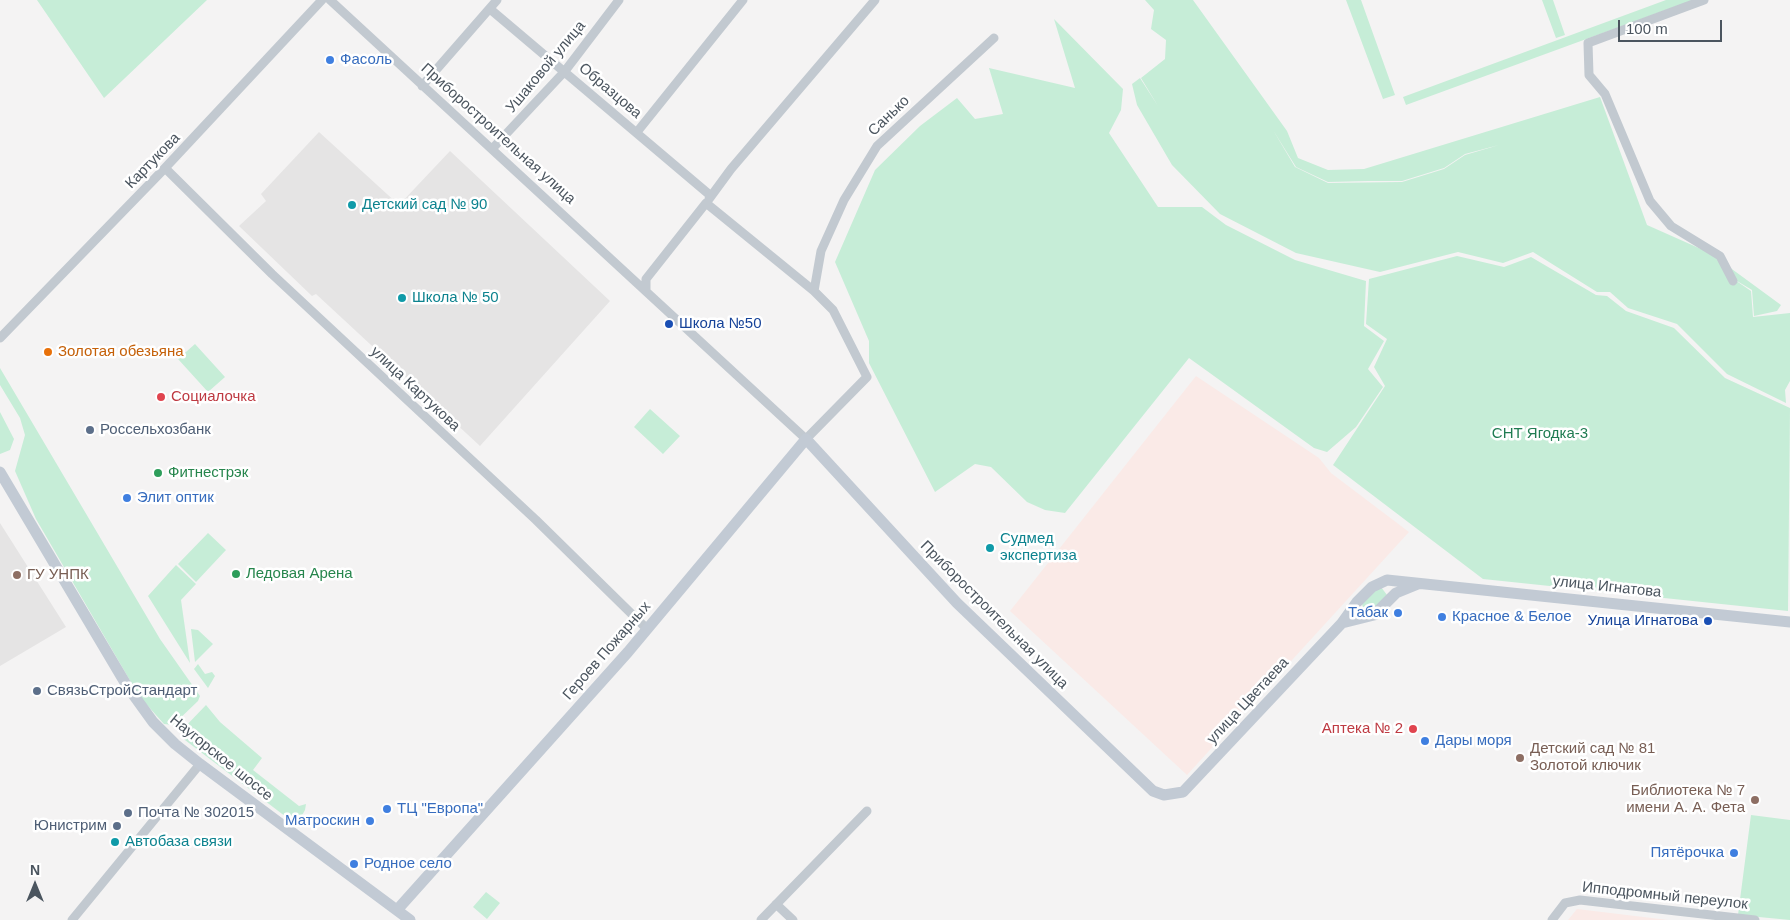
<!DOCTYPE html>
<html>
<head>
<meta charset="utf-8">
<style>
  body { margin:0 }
  #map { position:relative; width:1790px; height:920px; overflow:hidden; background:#f4f3f3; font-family:Arial,sans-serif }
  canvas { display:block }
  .north { position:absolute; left:10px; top:860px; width:50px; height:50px; -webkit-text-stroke:4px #fff; paint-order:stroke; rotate:0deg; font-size:14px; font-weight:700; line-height:20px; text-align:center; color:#4b555f }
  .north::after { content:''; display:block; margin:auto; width:18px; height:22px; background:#4b555f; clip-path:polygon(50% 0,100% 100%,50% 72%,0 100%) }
  .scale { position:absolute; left:1618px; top:20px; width:104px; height:22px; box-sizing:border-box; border:2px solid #4b555f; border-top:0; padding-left:6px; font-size:15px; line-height:18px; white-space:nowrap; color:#4b555f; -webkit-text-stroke:4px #fff; paint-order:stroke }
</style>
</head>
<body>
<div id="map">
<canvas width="1790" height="920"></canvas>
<div class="north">N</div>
<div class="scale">100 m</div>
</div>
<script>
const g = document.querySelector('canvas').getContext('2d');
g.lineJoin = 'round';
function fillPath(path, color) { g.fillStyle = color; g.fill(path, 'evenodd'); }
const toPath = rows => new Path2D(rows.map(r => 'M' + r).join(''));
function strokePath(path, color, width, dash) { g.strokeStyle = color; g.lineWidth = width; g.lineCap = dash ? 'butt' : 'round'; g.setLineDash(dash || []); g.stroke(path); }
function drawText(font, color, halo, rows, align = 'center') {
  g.font = font + ' Arial,sans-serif'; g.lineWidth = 5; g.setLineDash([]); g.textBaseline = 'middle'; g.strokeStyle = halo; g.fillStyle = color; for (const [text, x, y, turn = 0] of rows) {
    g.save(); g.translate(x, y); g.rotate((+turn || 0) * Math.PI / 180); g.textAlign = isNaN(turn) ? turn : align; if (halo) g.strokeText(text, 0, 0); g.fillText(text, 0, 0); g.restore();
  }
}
fillPath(toPath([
  [319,132,399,205,450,151,610,301,480,446,316,294,312,296,239,226,266,201,261,194],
  [0,523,66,627,0,666]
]), '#e5e4e4');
fillPath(toPath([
  [1196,376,1319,458,1331,473,1409,532,1187,775,1010,611],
  [1577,909,1660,919,1668,920,1568,920]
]), '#faeae7');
fillPath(toPath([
  [37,0,207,0,104,98],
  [1145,0,1193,0,1287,131,1298,158,1328,170,1364,169,1600,97,1647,225,1710,253,1781,305,1777,311,1754,316,1752,290,1732,278,1751,291,1753,317,1790,313,1790,381,1785,390,1786,403,1727,374,1677,324,1628,308,1610,292,1597,292,1533,252,1503,263,1458,252,1380,272,1296,253,1220,214,1172,165,1137,105,1132,84,1140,78,1158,106,1141,78,1165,59,1166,40,1151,29,1154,10],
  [1273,130,1296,167,1328,182,1368,181,1402,181,1444,168,1465,154,1499,145,1519,151,1499,145,1465,155,1444,169,1402,182,1328,183,1295,167],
  [1346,0,1361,0,1395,95,1383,99],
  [1542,0,1553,0,1565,35,1556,38],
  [1666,0,1693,0,1406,105,1403,97],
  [1054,19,1123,89,1121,110,1109,133,1158,207,1202,207,1226,225,1295,260,1366,281,1364,326,1384,341,1368,369,1383,387,1356,427,1327,452,1314,448,1189,358,1065,513,1045,510,1027,502,991,467,975,464,935,492,869,363,869,341,835,262,875,170,920,126,957,98,975,119,1003,114,989,68,1075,88],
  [1457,256,1504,267,1531,257,1596,295,1607,296,1626,311,1674,328,1725,378,1790,408,1788,611,1483,579,1333,465,1385,386,1374,367,1387,339,1366,324,1369,279],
  [195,344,225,377,208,392,178,359],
  [0,368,160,639,200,696,198,701,173,725,164,724,139,696,36,519,15,471,25,435,20,418,0,385],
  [650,409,680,436,663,454,634,427],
  [0,412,14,439,10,450,0,454],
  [208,533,226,550,196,582,178,564],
  [176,565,196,584,181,600,190,663,148,596],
  [1381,587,1387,595,1374,611,1364,611,1362,604,1376,589],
  [191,629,198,630,213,644,195,662],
  [198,664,205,674,212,672,215,676,208,688,194,669],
  [206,705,220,722,262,758,253,770,299,806,306,804,305,810,299,821,294,823,181,737,181,731],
  [1751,815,1790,820,1790,920,1738,915],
  [486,892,500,903,487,919,473,907]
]), '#c6edd7');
strokePath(toPath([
  [330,0,806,439,867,377,833,310,814,291,706,203,646,279,646,289],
  [1704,0,1588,43,1589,75,1605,94,1650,201,1671,226,1720,256,1733,281],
  [490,9,711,196],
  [422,86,497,0],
  [637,132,743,0],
  [492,149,565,71,619,0],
  [165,168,272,274,536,520,647,629],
  [709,199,731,169,875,0],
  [814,291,821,251,844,200,877,146,994,38],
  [0,338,165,168,322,0],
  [776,904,793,920],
  [72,920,200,764],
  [761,920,867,811],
  [1552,920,1565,903,1580,900,1755,920]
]), '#c2c9d0', 9);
strokePath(toPath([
  [0,472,127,686,153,722,175,744,200,764,410,920],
  [1342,623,1374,615,1396,593,1418,584],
  [397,910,628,652,806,439,957,603,1153,791,1164,795,1183,792,1342,623,1357,602,1372,587,1387,580,1790,622]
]), '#c2cad4', 11);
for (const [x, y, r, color] of [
  [330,60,5,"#3f7fe0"],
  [352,205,5,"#0f9aa8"],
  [402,298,5,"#0f9aa8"],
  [669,324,5,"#1a4fb4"],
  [48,352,5,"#e8710a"],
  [161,397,5,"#e0444e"],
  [90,430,5,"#5c6f8a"],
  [158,473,5,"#2e9e5b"],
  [127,498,5,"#3f7fe0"],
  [990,548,5,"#0f9aa8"],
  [236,574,5,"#2e9e5b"],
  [17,575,5,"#8d6e63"],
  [1398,613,5,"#3f7fe0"],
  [1442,617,5,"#3f7fe0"],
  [1708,621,5,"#1a4fb4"],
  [37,691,5,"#5c6f8a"],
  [1413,729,5,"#e0444e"],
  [1425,741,5,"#3f7fe0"],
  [1520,758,5,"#8d6e63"],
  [1755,800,5,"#8d6e63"],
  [387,809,5,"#3f7fe0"],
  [128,813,5,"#5c6f8a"],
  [370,821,5,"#3f7fe0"],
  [117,826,5,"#5c6f8a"],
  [115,842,5,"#0f9aa8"],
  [1734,853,5,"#3f7fe0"],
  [354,864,5,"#3f7fe0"]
]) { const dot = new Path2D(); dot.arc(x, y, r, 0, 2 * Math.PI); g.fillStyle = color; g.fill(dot); strokePath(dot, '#fff', 2); }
drawText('15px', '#366cbe', '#fff', [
  ["Фасоль",340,60],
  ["Элит оптик",137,498],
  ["Табак",1388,613,"right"],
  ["Красное & Белое",1452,617],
  ["Дары моря",1435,741],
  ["ТЦ \"Европа\"",397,809],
  ["Матроскин",360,821,"right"],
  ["Пятёрочка",1724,853,"right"],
  ["Родное село",364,864]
], 'left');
drawText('15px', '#4b555f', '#fff', [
  ["Ушаковой улица",546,67,-50],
  ["Образцова",610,91,40],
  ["Санько",889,116,-44],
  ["Приборостроительная улица",498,134,42],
  ["Картукова",153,161,-46],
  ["улица Картукова",415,389,43],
  ["улица Игнатова",1607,587,6],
  ["Приборостроительная улица",994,615,45],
  ["Героев Пожарных",607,651,-49],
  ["улица Цветаева",1248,701,-47],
  ["Наугорское шоссе",221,758,39],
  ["Ипподромный переулок",1665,896,6]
]);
drawText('15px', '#0d838f', '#fff', [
  ["Детский сад № 90",362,205],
  ["Школа № 50",412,298],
  ["Судмед",1000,539],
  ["экспертиза",1000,556],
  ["Автобаза связи",125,842]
], 'left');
drawText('15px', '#164399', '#fff', [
  ["Школа №50",679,324],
  ["Улица Игнатова",1698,621,"right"]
], 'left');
drawText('15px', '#c56008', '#fff', [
  ["Золотая обезьяна",58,352]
], 'left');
drawText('15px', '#be3a42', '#fff', [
  ["Социалочка",171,397],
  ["Аптека № 2",1403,729,"right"]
], 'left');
drawText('15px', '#4e5e75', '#fff', [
  ["Россельхозбанк",100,430],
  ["СвязьСтройСтандарт",47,691],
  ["Почта № 302015",138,813],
  ["Юнистрим",107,826,"right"]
], 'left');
drawText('15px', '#207c52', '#fff', [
  ["СНТ Ягодка-3",1540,434]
]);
drawText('15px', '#27864d', '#fff', [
  ["Фитнестрэк",168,473],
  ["Ледовая Арена",246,574]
], 'left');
drawText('15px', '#785e54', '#fff', [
  ["ГУ УНПК",27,575],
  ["Детский сад № 81",1530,749],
  ["Золотой ключик",1530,766],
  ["Библиотека № 7",1745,791,"right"],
  ["имени А. А. Фета",1745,808,"right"]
], 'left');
</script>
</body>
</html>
